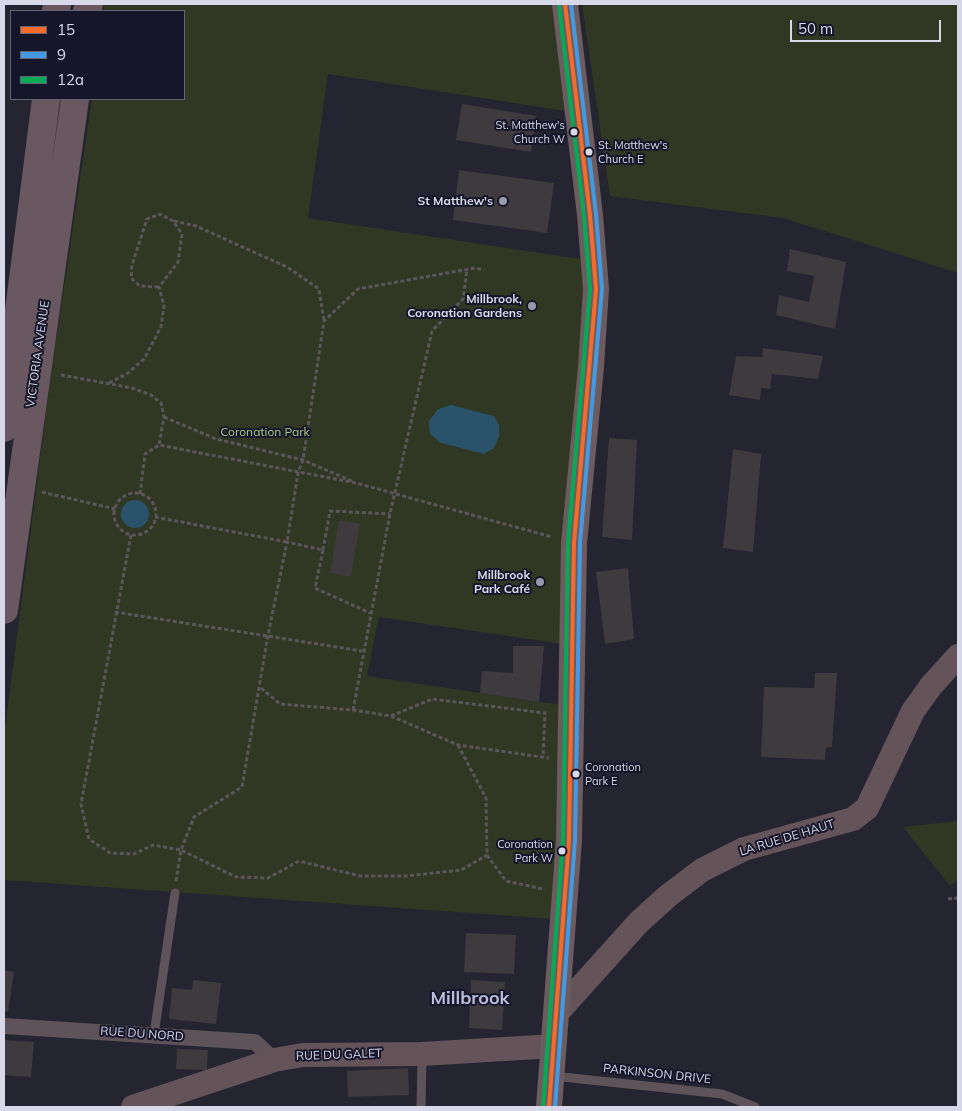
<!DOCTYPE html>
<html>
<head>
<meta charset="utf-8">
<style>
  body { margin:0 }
  #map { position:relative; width:962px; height:1111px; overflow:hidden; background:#252431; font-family:Mulish,sans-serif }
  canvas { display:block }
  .frame { position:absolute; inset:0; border:5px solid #d8d9e8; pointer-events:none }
  .legend { position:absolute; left:10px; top:10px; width:175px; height:90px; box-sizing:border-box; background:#16162b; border:1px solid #646477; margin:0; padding:6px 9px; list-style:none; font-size:15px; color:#d8d9e8 }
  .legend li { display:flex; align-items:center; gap:10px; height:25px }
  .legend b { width:25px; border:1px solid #646477 }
  .scale { position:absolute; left:790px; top:20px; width:151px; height:22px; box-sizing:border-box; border:2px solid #d8d9e8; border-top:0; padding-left:6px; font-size:15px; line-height:18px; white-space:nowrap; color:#d8d9e8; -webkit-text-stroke:4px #16162b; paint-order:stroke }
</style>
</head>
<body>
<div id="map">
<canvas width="962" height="1111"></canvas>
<div class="frame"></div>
<ul class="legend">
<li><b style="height:6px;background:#f36c2b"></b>15</li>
<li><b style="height:6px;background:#4699e1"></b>9</li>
<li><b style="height:6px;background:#06aa56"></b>12a</li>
</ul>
<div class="scale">50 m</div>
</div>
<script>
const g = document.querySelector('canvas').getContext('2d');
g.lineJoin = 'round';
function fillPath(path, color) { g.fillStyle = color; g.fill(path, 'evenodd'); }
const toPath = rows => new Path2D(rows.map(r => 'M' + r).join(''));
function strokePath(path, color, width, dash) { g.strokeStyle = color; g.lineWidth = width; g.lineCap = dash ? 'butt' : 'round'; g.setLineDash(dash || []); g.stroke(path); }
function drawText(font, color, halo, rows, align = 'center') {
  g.font = font + ' Mulish,sans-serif'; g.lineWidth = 4; g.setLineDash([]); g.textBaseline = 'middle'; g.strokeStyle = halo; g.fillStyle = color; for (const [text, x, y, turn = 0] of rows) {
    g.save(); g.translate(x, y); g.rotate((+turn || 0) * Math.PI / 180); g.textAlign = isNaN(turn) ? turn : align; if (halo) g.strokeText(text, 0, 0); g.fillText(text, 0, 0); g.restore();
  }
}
fillPath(toPath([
  [104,4,565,4,578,113,328,74,308,218,587,260,562,644,379,617,367,676,562,705,554,919,4,880,4,736,51,374,92,99,184,99,184,11,103,11],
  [582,4,958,4,958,273,783,218,610,196],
  [958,821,958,880,950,886,903,827]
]), '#303722');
fillPath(toPath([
  [451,405,494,416,499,425,499,437,494,448,484,454,441,443,430,434,429,421,438,409],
  '121 514a14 14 0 1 1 28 0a14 14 0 1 1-28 0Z'
]), '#2a526a');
fillPath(toPath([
  [462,104,536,116,531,152,456,140],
  [459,170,554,183,547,233,453,220],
  [790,249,846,262,835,329,776,315,779,295,809,302,814,276,787,271],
  [763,348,823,356,818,379,772,374,770,389,761,388,760,400,729,395,736,356,762,357],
  [609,438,637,440,632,540,602,537],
  [733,449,761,454,753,552,723,548],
  [339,520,360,524,351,577,330,573],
  [628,568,634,639,605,644,596,572],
  [513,646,544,646,539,702,480,693,482,671,513,673],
  [815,673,837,673,832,747,826,748,825,760,761,757,764,687,814,688],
  [466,933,516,935,514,974,464,972],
  [4,970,14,972,8,1012,4,1011],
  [193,980,221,983,216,1024,169,1019,172,988,192,990],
  [471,980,505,982,502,1030,469,1028],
  [4,1040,34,1042,31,1077,4,1075],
  [177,1049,208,1050,207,1070,176,1069],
  [408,1068,409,1095,348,1097,347,1071]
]), '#3f3a3d');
strokePath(toPath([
  [174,221,196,226,287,267,319,289,324,321],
  [61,375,132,388,151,395,161,403,164,417,159,445],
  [109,383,128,373,144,359,161,327,164,306,159,287,178,262,182,234,173,221,160,214,147,219,132,265,131,278,140,286,159,287],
  [164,417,216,439,303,460,352,481],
  [42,492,115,509],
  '114 514a21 21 0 1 1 42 0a21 21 0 1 1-42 0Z',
  [140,494,145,454,159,445,356,483,552,537],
  [155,517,287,542,298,473,303,460,324,321,358,289,475,268,484,270],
  [131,535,81,804,89,839,110,853,134,854,153,845,181,850,194,817,242,787,268,635,287,542,323,550,315,588,370,613],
  [323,550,330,511,390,514],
  [115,612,362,651],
  [261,688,280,704,353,710,391,716,458,745,549,758],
  [353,710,390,514,432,331,463,299,467,269],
  [391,716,432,699,545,713,543,757],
  [458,745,486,798,487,855,506,881,543,889],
  [176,881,181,850,236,877,268,878,299,861,360,876,406,876,461,870,487,855],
  [948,899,958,898]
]), '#5c555b', 3, [4, 2.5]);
strokePath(toPath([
  [154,1034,175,893],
  [553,1076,722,1094,755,1107],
  [421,1107,422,1054]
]), '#5e5358', 9);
strokePath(toPath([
  [4,1026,255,1042,274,1060]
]), '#5e5358', 16);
strokePath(toPath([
  [558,1012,639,922,669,895,702,870,744,849,853,819,867,808,913,711,931,686,958,656],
  [133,1107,274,1060,303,1055,422,1054,554,1046]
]), '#645459', 24);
strokePath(toPath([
  [549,1107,569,840,574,543,591,367,596,289,590,215,565,4]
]), '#6c5c60', 26);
strokePath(toPath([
  [56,11,57,4],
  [87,11,89,4],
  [4,428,46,99],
  [4,610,75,99]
]), '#69585f', 28);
strokePath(toPath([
  [549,1107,569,840,574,543,596,289,590,215,565,4]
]), '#f36c2b', 4);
strokePath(toPath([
  [555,1107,575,840,580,543,602,289,596,214,571,4]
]), '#4699e1', 4);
strokePath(toPath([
  [543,1107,563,840,568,542,590,289,584,216,559,5]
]), '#06aa56', 4);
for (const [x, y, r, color] of [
  [574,132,4.5,"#d8d9e8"],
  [589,152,4.5,"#d8d9e8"],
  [503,201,5,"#999aa8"],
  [532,306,5,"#999aa8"],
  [540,582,5,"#999aa8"],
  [576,774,4.5,"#d8d9e8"],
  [562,851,4.5,"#d8d9e8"]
]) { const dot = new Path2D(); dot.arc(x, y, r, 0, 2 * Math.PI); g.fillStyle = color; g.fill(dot); strokePath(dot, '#16162b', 2); }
drawText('11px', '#d8d9e8', '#16162b', [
  ["St. Matthew's",565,126],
  ["Church W",565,140],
  ["St. Matthew's",598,146,"left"],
  ["Church E",598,160,"left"],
  ["Coronation",585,768,"left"],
  ["Park E",585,782,"left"],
  ["Coronation",553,845],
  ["Park W",553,859]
], 'right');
drawText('bold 12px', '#d8d9e8', '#16162b', [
  ["St Matthew's",493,201],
  ["Millbrook,",522,299],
  ["Coronation Gardens",522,313],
  ["Millbrook",530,575],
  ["Park Café",530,589]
], 'right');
drawText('12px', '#d8d9e8', '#16162b', [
  ["VICTORIA AVENUE",38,354,-82],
  ["LA RUE DE HAUT",787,838,-17],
  ["RUE DU NORD",142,1034,4],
  ["RUE DU GALET",339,1055,-2],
  ["PARKINSON DRIVE",657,1074,6]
]);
drawText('12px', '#b2c985', '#16162b', [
  ["Coronation Park",265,432]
]);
drawText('bold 18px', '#babcd9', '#16162b', [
  ["Millbrook",470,999]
]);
</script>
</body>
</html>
